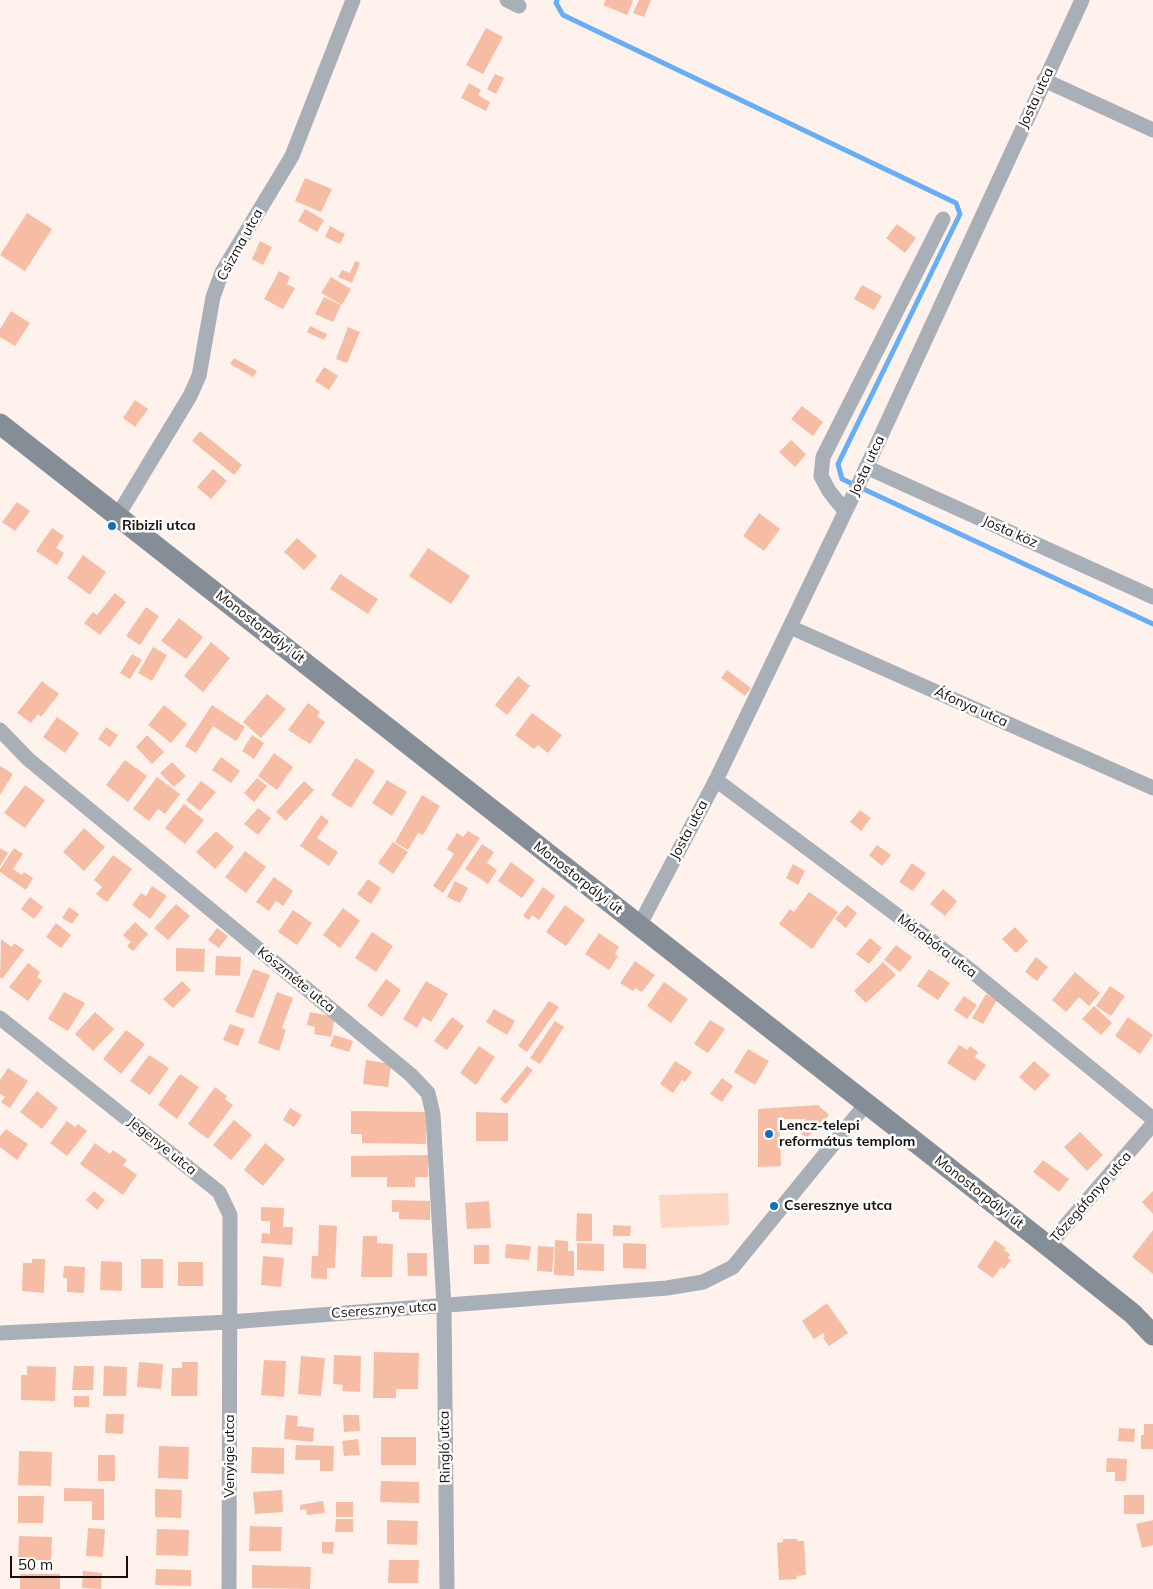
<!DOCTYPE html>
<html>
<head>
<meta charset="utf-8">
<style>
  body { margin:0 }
  #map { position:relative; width:1153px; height:1589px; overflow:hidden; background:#fff2ed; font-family:Mulish,sans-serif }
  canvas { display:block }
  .scale { position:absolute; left:10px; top:1556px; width:118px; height:22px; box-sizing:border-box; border:2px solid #17100d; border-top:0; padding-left:6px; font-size:15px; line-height:18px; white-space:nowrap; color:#17100d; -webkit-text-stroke:4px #fff; paint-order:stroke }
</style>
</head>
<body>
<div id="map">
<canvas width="1153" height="1589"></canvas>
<div class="scale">50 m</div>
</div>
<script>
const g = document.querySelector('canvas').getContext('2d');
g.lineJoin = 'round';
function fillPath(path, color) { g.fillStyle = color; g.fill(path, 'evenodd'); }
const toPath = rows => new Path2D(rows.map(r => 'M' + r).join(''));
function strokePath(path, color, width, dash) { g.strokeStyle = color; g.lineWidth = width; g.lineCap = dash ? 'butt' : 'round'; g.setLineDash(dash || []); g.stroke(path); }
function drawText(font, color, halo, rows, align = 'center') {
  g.font = font + ' Mulish,sans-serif'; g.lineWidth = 5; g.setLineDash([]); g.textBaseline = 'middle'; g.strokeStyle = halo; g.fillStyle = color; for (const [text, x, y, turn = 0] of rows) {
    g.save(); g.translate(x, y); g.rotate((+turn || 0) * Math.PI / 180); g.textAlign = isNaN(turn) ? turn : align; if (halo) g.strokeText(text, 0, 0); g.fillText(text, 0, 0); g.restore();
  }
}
fillPath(toPath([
  [728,1193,729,1225,661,1228,659,1195]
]), '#fed6c4');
strokePath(toPath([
  [557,0,556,3,563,15,956,203,960,214,838,464,842,479,1153,624]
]), '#66aef5', 5);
fillPath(toPath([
  [606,0,631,0,633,1,627,15,603,5],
  [639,0,651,0,644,17,633,13],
  [486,28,503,37,483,74,466,65],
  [495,74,504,78,496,94,487,89],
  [469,83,481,90,478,95,490,102,486,111,461,98],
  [305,178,332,189,321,212,295,201],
  [305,209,324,220,317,232,298,221],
  [27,213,52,229,25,271,0,255],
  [897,224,916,238,905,253,886,238],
  [330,226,345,234,340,244,325,237],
  [260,241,272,247,263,265,252,259],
  [355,261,360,263,352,283,338,277,342,270,350,273],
  [279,271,290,277,287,284,295,288,283,309,264,299],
  [331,277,351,289,342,305,321,293],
  [862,285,882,296,874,310,854,299],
  [324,297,341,305,333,322,315,314],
  [11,311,30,323,15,346,0,337,0,329],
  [310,326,327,334,324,340,307,332],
  [348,327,360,332,347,363,336,359],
  [234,358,257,371,253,377,230,364],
  [324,367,338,376,329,390,315,381],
  [135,400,148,409,135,427,123,418],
  [802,406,823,422,813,436,791,419],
  [200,431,242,465,234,475,192,441],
  [791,440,806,454,795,467,779,452],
  [213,469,227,481,211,499,197,487],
  [17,502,30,511,15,531,2,522],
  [759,513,780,529,764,551,743,536],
  [52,528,64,536,56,548,64,553,57,565,36,551],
  [297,538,317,556,304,570,284,552],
  [428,548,470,576,451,604,409,576],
  [83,555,106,572,90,595,67,578],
  [340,574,378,599,368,614,330,589],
  [115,593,126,602,100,635,84,623,93,612,97,615],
  [146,607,159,616,140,645,126,636],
  [179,618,203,637,186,659,161,641],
  [211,642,230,658,203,692,184,676],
  [153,647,167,655,152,681,138,673],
  [132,654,142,660,130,679,120,673],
  [727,670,751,688,745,696,721,678],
  [518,676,530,686,507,715,495,705],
  [42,681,59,694,41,717,38,714,31,723,17,713],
  [267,694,286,709,261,738,243,722],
  [308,703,320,712,317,716,325,722,310,744,288,730],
  [164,705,187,724,171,743,148,725],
  [212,705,245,727,236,741,213,726,196,753,185,746],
  [532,713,562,735,548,753,538,745,534,749,515,735],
  [57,717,79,733,65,753,43,737],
  [106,727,118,735,110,747,98,739],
  [147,735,164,752,152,764,136,747],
  [252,735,264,743,254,759,242,751],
  [274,753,293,767,277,790,258,776],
  [221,757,240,771,231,783,212,770],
  [356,758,375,771,351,808,331,795],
  [125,760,147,776,128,802,106,785],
  [172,762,186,776,174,787,160,773],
  [0,766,13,774,0,795],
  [157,777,180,794,165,814,158,809,149,821,133,809],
  [257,778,267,786,254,802,244,793],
  [387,780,407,792,392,816,372,803],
  [201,781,216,792,200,811,186,800],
  [304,781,314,790,286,821,276,812],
  [25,785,45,800,25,828,4,813],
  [422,795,440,806,423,835,418,833,408,850,395,842],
  [184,804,204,820,185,844,165,828],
  [258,808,271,818,258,835,244,824],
  [860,810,871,818,861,831,850,822],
  [321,815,329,821,317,838,338,852,329,866,300,846],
  [84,828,105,847,84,871,63,852],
  [216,831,234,847,215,869,196,852],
  [468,831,480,838,443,893,433,886,454,854,447,849,457,833,463,837],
  [393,842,408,852,393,874,378,863],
  [482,844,494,852,487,863,497,870,488,884,465,869],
  [877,845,891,855,882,866,869,855],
  [0,848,8,853,0,866],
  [14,848,23,854,13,869,22,875,24,872,33,878,26,890,0,872,0,869],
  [245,851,266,867,246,893,225,877],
  [113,855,132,869,107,902,96,894,102,887,94,880],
  [511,862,535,880,522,898,498,881],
  [912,863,926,873,913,891,899,882],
  [793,864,805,871,798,885,786,878],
  [274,877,293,891,283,906,276,901,269,911,256,902],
  [368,879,381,888,371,904,357,894],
  [455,881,468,888,460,903,447,897],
  [152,886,167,896,150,919,132,905,141,893,146,896],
  [543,887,555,896,539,920,532,915,529,920,523,916],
  [943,889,957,901,945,916,930,904],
  [809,892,838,912,812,949,779,924,790,909,794,912],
  [30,897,43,907,34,919,21,909],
  [176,904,190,916,168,940,154,928],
  [565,905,585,920,566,946,546,932],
  [847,905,857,913,846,928,835,919],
  [69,907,79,914,72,924,62,918],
  [343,908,360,921,340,948,323,935],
  [293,910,312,923,297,945,278,932],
  [135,922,148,934,133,951,127,946,131,942,123,935],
  [56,923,71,935,61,948,46,937],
  [1015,927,1028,941,1016,953,1002,939],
  [217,928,228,936,219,948,208,940],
  [372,932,393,946,376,972,355,958],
  [599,933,619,947,615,954,618,956,609,970,585,954],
  [870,938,882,948,869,964,856,954],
  [1,939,12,947,14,943,24,950,2,979,0,977],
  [896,945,912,957,900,972,884,960],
  [176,948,205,949,204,972,176,971],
  [216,956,241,957,240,976,215,975],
  [1036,957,1048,967,1037,981,1025,972],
  [635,961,655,975,642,992,635,988,633,991,620,983],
  [883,962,896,975,866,1003,854,991],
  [28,963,40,972,37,977,42,981,28,1001,9,987],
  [253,969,270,975,253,1018,235,1012],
  [929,969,950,983,938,1000,917,986],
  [1075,972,1100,993,1089,1006,1079,997,1066,1012,1052,1000],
  [386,979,401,990,382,1017,367,1006],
  [182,981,191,990,173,1008,163,999],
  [426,981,448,994,431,1022,423,1017,417,1028,403,1019],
  [664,982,688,999,671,1023,647,1006],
  [1110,986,1125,996,1111,1016,1096,1006],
  [64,992,85,1003,68,1031,48,1019],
  [277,992,293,998,282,1028,286,1030,279,1051,258,1043],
  [986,994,997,1000,983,1024,972,1018],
  [964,996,977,1005,967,1019,954,1010],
  [549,1001,559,1007,527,1052,518,1046],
  [1094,1006,1112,1023,1101,1035,1082,1019],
  [494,1009,515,1021,507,1035,486,1022],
  [95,1012,114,1029,93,1051,75,1034],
  [310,1012,335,1017,331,1037,314,1034,315,1027,307,1025],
  [452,1017,464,1026,447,1050,434,1041],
  [1128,1017,1153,1035,1140,1054,1115,1036],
  [710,1020,725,1029,708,1053,694,1044],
  [555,1021,564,1027,540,1064,530,1058],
  [230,1024,245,1029,238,1046,223,1040],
  [126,1030,145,1044,121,1074,103,1059],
  [334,1035,353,1041,349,1052,330,1046],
  [959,1045,967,1050,970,1046,978,1052,975,1057,986,1065,975,1081,947,1063],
  [479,1046,495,1057,476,1085,460,1073],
  [748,1049,769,1061,755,1085,734,1072],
  [149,1055,169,1068,150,1095,130,1081],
  [366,1060,391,1064,388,1087,363,1084],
  [675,1061,692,1072,685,1082,682,1080,673,1093,660,1084],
  [1034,1061,1050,1075,1035,1091,1019,1077],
  [527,1066,533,1070,506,1104,500,1099],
  [8,1068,28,1081,10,1108,1,1102,5,1097,0,1094,0,1080],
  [180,1074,199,1087,177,1119,158,1105],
  [722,1078,733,1086,722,1102,710,1094],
  [215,1087,227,1096,225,1099,233,1105,208,1139,188,1124],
  [37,1091,58,1108,42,1129,20,1112],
  [818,1105,829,1115,807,1138,797,1130,806,1119,779,1119,781,1166,758,1167,758,1109],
  [290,1108,302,1115,294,1127,283,1120],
  [351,1111,426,1112,426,1144,362,1143,362,1134,351,1134],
  [476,1112,508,1113,508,1141,476,1141],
  [234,1120,252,1135,231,1160,213,1145],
  [67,1121,75,1127,78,1124,87,1131,67,1156,50,1143],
  [6,1129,28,1144,17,1160,0,1147,0,1136],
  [1080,1132,1103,1155,1087,1171,1064,1147],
  [95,1143,110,1154,113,1150,127,1160,123,1165,137,1175,123,1195,80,1164],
  [265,1143,285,1159,263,1186,244,1170],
  [428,1155,428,1177,415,1177,415,1187,387,1187,387,1177,351,1177,351,1156],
  [1043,1160,1069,1179,1059,1192,1033,1172],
  [94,1191,105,1200,97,1210,86,1200],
  [1153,1191,1153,1214,1142,1202],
  [392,1200,430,1201,430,1220,399,1219,399,1212,392,1212],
  [489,1201,491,1228,467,1229,465,1203],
  [261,1207,284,1208,283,1227,293,1227,292,1245,261,1243,262,1233,270,1234,270,1221,261,1221],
  [577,1213,592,1214,592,1241,576,1241],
  [319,1225,337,1226,335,1268,327,1268,327,1279,311,1278,312,1256,318,1256],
  [613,1225,631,1226,630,1236,613,1236],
  [1153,1230,1153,1274,1132,1257],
  [363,1236,377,1236,377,1243,393,1244,392,1277,361,1277],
  [555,1240,568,1241,568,1251,574,1251,574,1276,554,1275],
  [995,1240,1006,1248,1004,1250,1010,1254,1008,1258,1011,1260,1004,1269,1001,1267,993,1278,977,1267],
  [577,1243,604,1244,604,1271,577,1270],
  [623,1243,646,1244,646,1269,623,1268],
  [506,1244,531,1246,529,1260,505,1258],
  [474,1245,489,1245,489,1264,474,1264],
  [538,1246,554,1247,552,1272,537,1271],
  [407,1253,427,1253,427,1276,408,1276],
  [263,1256,284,1258,281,1287,261,1285],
  [32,1259,45,1259,44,1293,22,1291,23,1263,32,1263],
  [141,1259,163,1259,163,1288,141,1288],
  [101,1261,122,1262,122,1291,100,1290],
  [178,1262,203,1262,203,1286,178,1286],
  [64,1266,85,1267,84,1293,67,1292,67,1278,63,1278],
  [827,1303,848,1333,829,1346,823,1338,825,1336,823,1333,814,1339,802,1321],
  [374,1352,419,1353,418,1389,396,1389,396,1398,373,1398],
  [334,1355,361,1356,360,1392,342,1391,343,1385,333,1384],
  [301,1356,325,1358,321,1396,298,1394],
  [264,1360,286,1361,284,1397,261,1395],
  [139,1362,163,1364,161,1389,137,1387],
  [182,1362,198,1362,197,1396,171,1396,172,1368,182,1368],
  [27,1366,56,1367,55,1401,21,1400,21,1375,27,1375],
  [74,1366,94,1366,93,1390,72,1390],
  [104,1366,127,1367,126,1396,103,1396],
  [74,1396,89,1396,89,1407,74,1407],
  [106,1414,124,1414,123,1434,105,1433],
  [286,1415,298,1416,297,1426,314,1428,313,1442,284,1439],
  [343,1415,359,1415,360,1431,344,1432],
  [1144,1424,1153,1424,1153,1449,1141,1449,1141,1435,1144,1435],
  [1119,1428,1135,1429,1134,1442,1118,1441],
  [381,1437,416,1437,416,1465,381,1465],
  [358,1439,360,1455,344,1456,342,1441],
  [296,1445,334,1446,333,1471,320,1471,320,1460,295,1460],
  [159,1446,189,1447,188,1479,158,1478],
  [252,1447,284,1448,284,1474,251,1473],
  [19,1451,52,1452,51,1486,18,1485],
  [98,1455,115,1455,115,1481,98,1481],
  [1107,1458,1127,1459,1126,1481,1115,1481,1115,1472,1106,1472],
  [381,1481,419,1482,419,1503,380,1502],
  [64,1488,104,1489,104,1520,92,1520,92,1501,64,1501],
  [155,1489,182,1490,181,1518,155,1517],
  [282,1490,283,1512,255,1514,253,1492],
  [1124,1495,1144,1495,1144,1514,1124,1514],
  [18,1496,44,1496,43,1523,18,1523],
  [323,1501,325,1513,307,1515,306,1509,300,1510,300,1505],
  [336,1502,353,1502,353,1517,336,1517],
  [336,1519,353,1519,353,1532,335,1532],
  [387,1520,418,1521,417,1545,387,1544],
  [1153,1520,1153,1545,1142,1548,1136,1524],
  [250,1526,282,1527,281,1551,249,1551],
  [88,1528,105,1529,103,1557,86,1556],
  [157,1529,189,1530,188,1556,156,1555],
  [19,1536,52,1537,51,1562,39,1562,39,1560,18,1559],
  [783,1539,797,1539,797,1541,804,1541,806,1575,796,1576,797,1579,779,1580,777,1543,783,1542],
  [322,1542,334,1542,333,1554,322,1553],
  [389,1560,419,1560,418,1583,388,1583],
  [252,1565,311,1567,310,1589,252,1588],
  [156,1569,191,1570,191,1586,155,1585],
  [83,1571,102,1573,101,1589,82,1588],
  [20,1574,60,1574,60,1589,20,1589]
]), '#f7bda4');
strokePath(toPath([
  [507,0,519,6],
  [1044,80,1153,130],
  [866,467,1153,597],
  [845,511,829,491,821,476,823,457,943,219],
  [118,515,190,396,199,376,213,297,222,272,292,156,353,0],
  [790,627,1153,788],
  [0,730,28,759,411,1075,428,1093,433,1114,444,1306,447,1589],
  [716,780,969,969,1153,1119],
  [639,926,716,780,861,479,1082,0],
  [0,1018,219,1192,230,1215,229,1589],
  [1048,1246,1153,1124],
  [0,1333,230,1322,667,1288,703,1282,733,1267,866,1104]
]), '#a9afb6', 15);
strokePath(toPath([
  [0,424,1048,1246,1133,1314,1153,1335]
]), '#858e97', 21);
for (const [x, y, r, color] of [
  [112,526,5,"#0e71bd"],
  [769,1134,5,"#0e71bd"],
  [774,1206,5,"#0e71bd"]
]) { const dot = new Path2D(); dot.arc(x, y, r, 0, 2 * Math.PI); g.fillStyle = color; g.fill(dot); strokePath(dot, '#fff', 2); }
drawText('14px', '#17100d', '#fff', [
  ["Josta utca",1036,98,-65],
  ["Csizma utca",240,245,-61],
  ["Josta utca",867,466,-65],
  ["Josta köz",1010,532,24],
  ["Monostorpályi út",260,627,38],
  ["Áfonya utca",971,707,24],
  ["Josta utca",689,830,-62],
  ["Monostorpályi út",578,878,38],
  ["Mórabóra utca",937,946,37],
  ["Köszméte utca",296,980,39],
  ["Jegenye utca",162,1146,39],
  ["Monostorpályi út",979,1192,38],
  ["Tőzegáfonya utca",1091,1197,-49],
  ["Cseresznye utca",384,1310,-4],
  ["Ringló utca",445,1447,-91],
  ["Venyige utca",230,1456,-90]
]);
drawText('bold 14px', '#17100d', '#fff', [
  ["Ribizli utca",122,526],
  ["Lencz-telepi",779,1126],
  ["református templom",779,1142],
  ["Cseresznye utca",784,1206]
], 'left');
</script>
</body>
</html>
